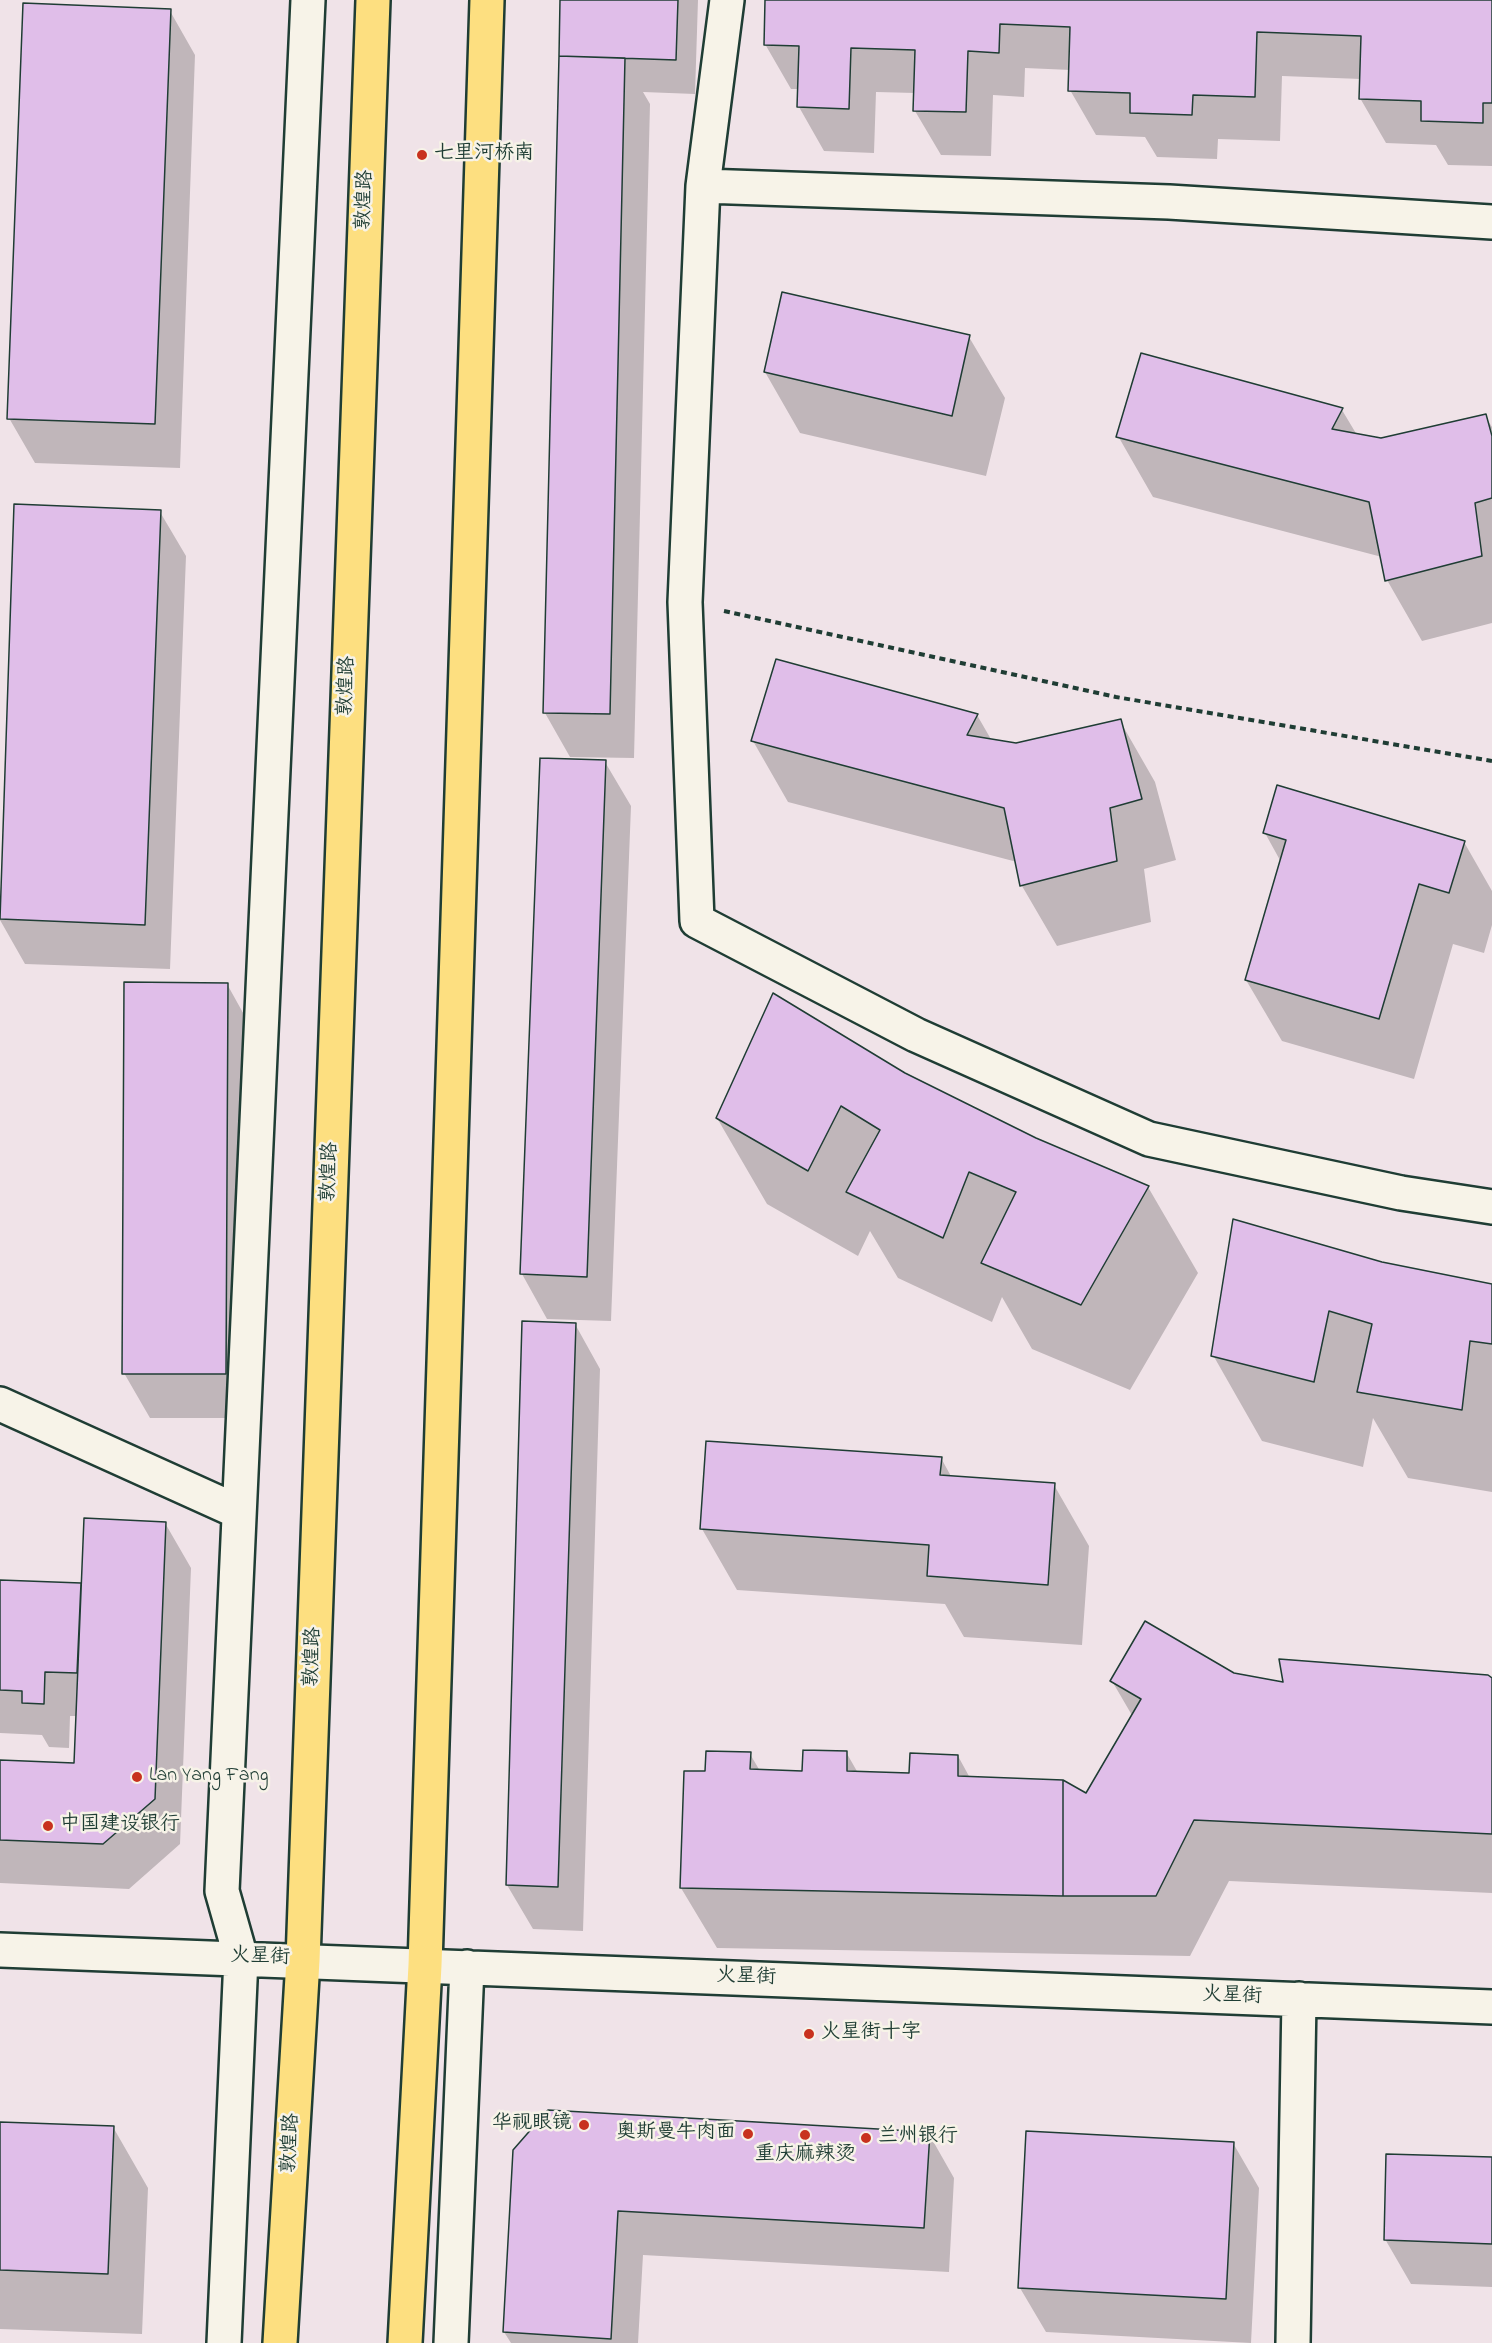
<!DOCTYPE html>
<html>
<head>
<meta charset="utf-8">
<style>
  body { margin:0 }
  canvas { display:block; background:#f0e3e8 }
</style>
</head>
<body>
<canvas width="1492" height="2343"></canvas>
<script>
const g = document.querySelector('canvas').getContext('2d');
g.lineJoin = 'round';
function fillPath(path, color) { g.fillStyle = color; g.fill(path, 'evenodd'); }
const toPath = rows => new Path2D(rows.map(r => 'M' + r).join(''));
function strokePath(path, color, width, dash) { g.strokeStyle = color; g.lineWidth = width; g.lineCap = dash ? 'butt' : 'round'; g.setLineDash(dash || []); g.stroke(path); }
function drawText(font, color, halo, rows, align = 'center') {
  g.font = font + ' "Indie Flower","LXGW WenKai TC",sans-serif'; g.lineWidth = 5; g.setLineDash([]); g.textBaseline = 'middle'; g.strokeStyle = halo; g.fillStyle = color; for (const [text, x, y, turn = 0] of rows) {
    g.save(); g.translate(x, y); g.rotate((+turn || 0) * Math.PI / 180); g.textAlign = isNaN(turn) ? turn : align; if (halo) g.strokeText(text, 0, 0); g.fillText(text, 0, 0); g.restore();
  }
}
fillPath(toPath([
  [562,0,698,0,695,94,643,92,650,104,634,758,570,757,545,713],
  [767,0,1492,0,1492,166,1448,165,1436,145,1386,143,1360,98,1361,79,1282,76,1280,141,1218,139,1217,159,1157,157,1145,137,1096,135,1070,90,1071,70,1025,68,1024,97,993,95,991,156,941,155,915,111,915,93,876,92,874,153,824,151,799,107,799,89,791,89,765,44],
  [170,11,195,55,180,468,35,463,9,418],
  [969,337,1005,398,986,476,800,433,765,372],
  [1142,355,1342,410,1357,435,1381,439,1485,416,1492,427,1492,623,1422,641,1387,580,1382,557,1153,497,1118,436],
  [15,506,160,512,186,556,170,969,25,964,0,920],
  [977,715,992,741,1016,744,1120,721,1155,782,1176,860,1144,869,1151,922,1057,946,1022,886,1017,862,788,802,753,741],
  [605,762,631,806,611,1321,547,1319,522,1274],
  [1265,833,1464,842,1492,891,1492,925,1484,953,1453,944,1414,1079,1282,1041,1246,980,1281,862],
  [227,984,252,1029,251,1418,150,1418,124,1373],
  [904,1075,1035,1140,1148,1187,1198,1273,1130,1390,1032,1349,1002,1297,992,1322,898,1278,870,1231,858,1256,767,1204,717,1118],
  [1381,1263,1492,1286,1492,1492,1408,1478,1373,1418,1363,1467,1262,1441,1213,1355],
  [575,1324,600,1369,583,1931,533,1929,507,1885],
  [941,1458,952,1478,1054,1485,1089,1546,1082,1645,964,1637,945,1604,737,1590,702,1529],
  [165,1523,191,1568,180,1844,129,1889,0,1883,0,1761,75,1764,77,1716,70,1716,69,1748,49,1747,42,1735,0,1733,0,1581,83,1584],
  [1234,1675,1285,1683,1492,1680,1492,1893,1229,1881,1190,1956,717,1948,681,1888,706,1773,750,1754,760,1771,804,1773,846,1752,858,1773,910,1774,958,1756,970,1778,1087,1795,1133,1717,1112,1681],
  [0,2123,113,2127,148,2188,142,2334,0,2329],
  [929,2134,954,2178,949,2272,643,2255,638,2343,511,2343,504,2332,514,2151],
  [1233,2143,1259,2188,1251,2343,1046,2332,1020,2288],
  [1492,2159,1492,2287,1411,2284,1385,2239]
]), '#0003');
const building = toPath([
  [560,0,678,0,676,60,559,56,560,0],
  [765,0,1492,0,1492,103,1483,103,1483,123,1421,121,1421,101,1359,99,1361,36,1257,32,1255,97,1193,95,1192,115,1130,113,1130,93,1068,91,1070,27,1000,24,999,53,968,51,966,112,913,111,915,50,851,48,849,109,797,107,799,46,764,45,765,0],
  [23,3,171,9,155,424,7,419,23,3],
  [559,56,625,58,610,714,543,713,559,56],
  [782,292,970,335,952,416,764,372,782,292],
  [1141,353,1343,408,1332,429,1381,438,1486,414,1492,436,1492,498,1475,503,1482,556,1385,581,1369,502,1116,437,1141,353],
  [14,504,161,510,145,925,0,919,14,504],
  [776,659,978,714,967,735,1016,743,1121,719,1142,799,1110,808,1117,861,1020,886,1004,808,751,741,776,659],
  [540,758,606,760,587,1277,520,1274,540,758],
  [1277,785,1465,841,1449,893,1419,884,1379,1019,1245,980,1286,840,1263,833,1277,785],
  [124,982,228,983,226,1374,122,1374,124,982],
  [773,993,905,1073,1036,1138,1149,1186,1081,1305,981,1263,1016,1192,969,1172,943,1238,846,1192,880,1130,841,1106,808,1171,716,1118,773,993],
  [1233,1219,1382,1262,1492,1284,1492,1344,1470,1341,1462,1410,1357,1392,1372,1324,1329,1311,1314,1382,1211,1356,1233,1219],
  [522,1321,576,1323,558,1887,506,1885,522,1321],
  [706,1441,942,1457,940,1475,1055,1483,1048,1585,927,1576,929,1545,700,1529,706,1441],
  [84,1518,166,1522,155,1799,103,1844,0,1840,0,1760,74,1763,84,1518],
  [0,1580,81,1583,77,1673,45,1672,44,1704,22,1703,22,1691,0,1690,0,1580],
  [1145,1621,1234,1673,1283,1682,1279,1659,1488,1675,1492,1678,1492,1834,1194,1820,1156,1896,1063,1896,1063,1780,1086,1793,1141,1699,1110,1681,1145,1621],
  [803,1750,847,1751,847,1771,909,1773,910,1753,958,1755,958,1776,1063,1780,1063,1896,680,1888,684,1771,705,1771,706,1751,751,1752,750,1769,802,1771,803,1750],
  [548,2110,930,2132,924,2228,618,2211,611,2339,503,2332,513,2150,548,2110],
  [0,2122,114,2126,108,2274,0,2270,0,2122],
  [1026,2131,1234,2142,1226,2299,1018,2288,1026,2131],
  [1386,2154,1492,2157,1492,2244,1384,2240,1386,2154]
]);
fillPath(building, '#e0bee9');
strokePath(building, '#1f3d34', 1.5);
const minor = toPath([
  [727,0,703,186,685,602,697,921,916,1035,1149,1139,1401,1193,1492,1207],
  [703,186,1169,202,1492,222],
  [0,1404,239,1512],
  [0,1950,1492,2007],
  [224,2343,241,1958,222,1891,308,0],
  [451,2343,467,1967],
  [1293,2343,1299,1999]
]);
const major = toPath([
  [280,2343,303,1960,373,0],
  [405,2343,425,1965,487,0]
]);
strokePath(minor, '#1f3d34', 38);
strokePath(major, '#1f3d34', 38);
strokePath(toPath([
  [724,611,1116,697,1492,761]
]), '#1f3d34', 4, [6, 4.5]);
strokePath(minor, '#f7f3e8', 33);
strokePath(major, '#fddf80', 33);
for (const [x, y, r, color] of [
  [422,155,6,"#c8321e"],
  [137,1777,6,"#c8321e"],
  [48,1826,6,"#c8321e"],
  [809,2034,6,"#c8321e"],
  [584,2125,6,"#c8321e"],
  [748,2134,6,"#c8321e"],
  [805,2135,6,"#c8321e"],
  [866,2138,6,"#c8321e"]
]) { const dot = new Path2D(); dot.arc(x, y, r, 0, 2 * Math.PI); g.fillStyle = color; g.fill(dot); strokePath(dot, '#f7f3e8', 2); }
drawText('20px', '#1f3d34', '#f7f3e8', [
  ["七里河桥南",434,155],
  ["Lan Yang Fang",149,1777],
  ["中国建设银行",60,1826],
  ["火星街十字",821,2034],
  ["华视眼镜",572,2125,"right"],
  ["奥斯曼牛肉面",736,2134,"right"],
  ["兰州银行",878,2138],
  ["重庆麻辣烫",805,2156,"center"]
], 'left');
drawText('20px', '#1f3d34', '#f7f3e8', [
  ["敦煌路",366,200,-88],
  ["敦煌路",348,686,-88],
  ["敦煌路",331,1172,-88],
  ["敦煌路",314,1657,-88],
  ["火星街",260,1958,2],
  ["火星街",746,1978,2],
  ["火星街",1232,1997,2],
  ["敦煌路",292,2143,-87]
]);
</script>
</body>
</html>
